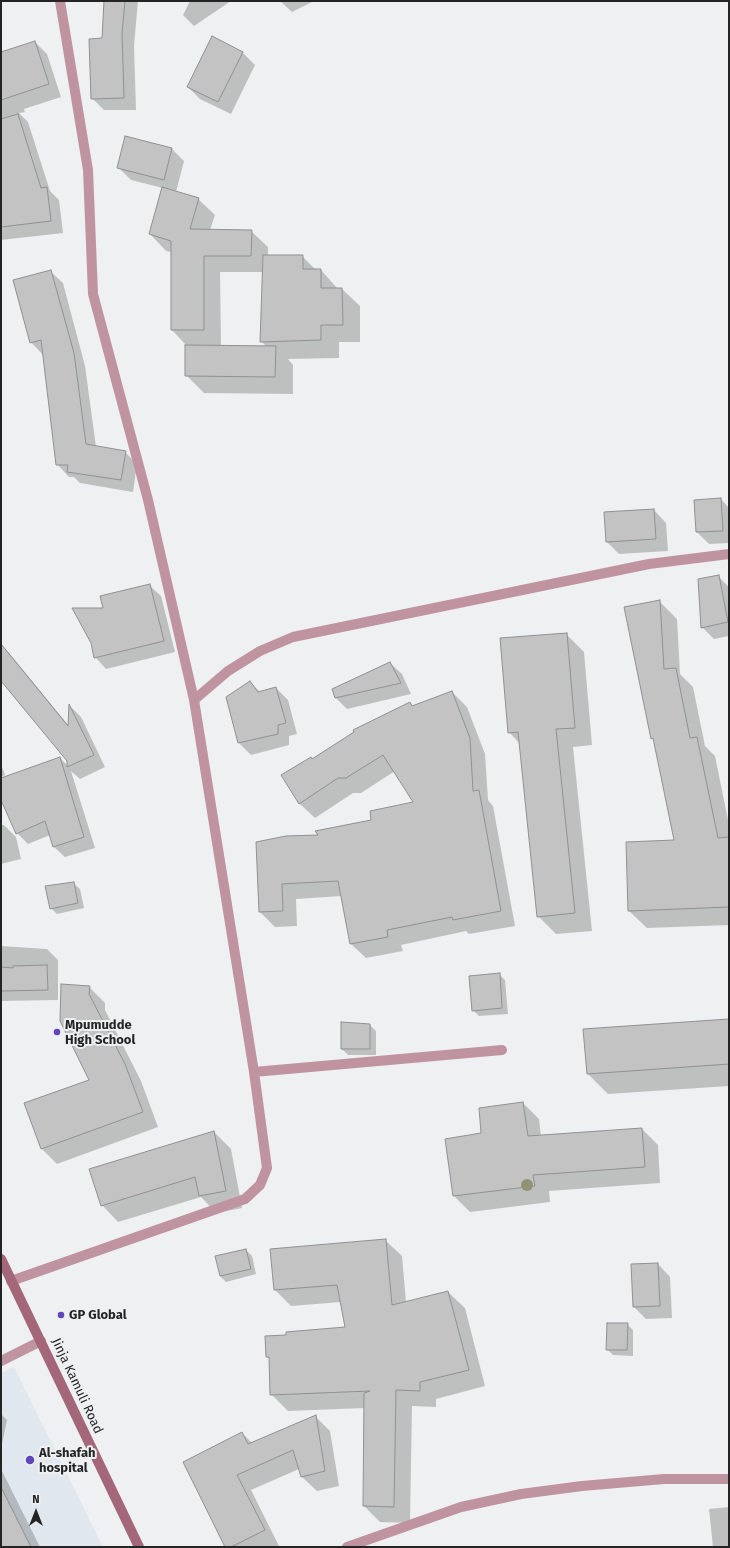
<!DOCTYPE html>
<html>
<head>
<meta charset="utf-8">
<style>
  body { margin:0 }
  #map { position:relative; width:730px; height:1548px; overflow:hidden; background:#eef0f1; font-family:"Fira Sans",sans-serif }
  canvas { display:block }
  .frame { position:absolute; inset:0; border:2px solid #242424; pointer-events:none }
  .north { position:absolute; left:16px; top:1492px; width:40px; height:40px; -webkit-text-stroke:3px #eef0f1; paint-order:stroke; rotate:0deg; font-size:11px; font-weight:700; line-height:16px; text-align:center; color:#242424 }
  .north::after { content:''; display:block; margin:auto; width:14px; height:18px; background:#242424; clip-path:polygon(50% 0,100% 100%,50% 72%,0 100%) }
</style>
</head>
<body>
<div id="map">
<canvas width="730" height="1548"></canvas>
<div class="frame"></div>
<div class="north">N</div>
</div>
<script>
const g = document.querySelector('canvas').getContext('2d');
g.lineJoin = 'round';
function fillPath(path, color) { g.fillStyle = color; g.fill(path, 'evenodd'); }
const toPath = rows => new Path2D(rows.map(r => 'M' + r).join(''));
function strokePath(path, color, width, dash) { g.strokeStyle = color; g.lineWidth = width; g.lineCap = dash ? 'butt' : 'round'; g.setLineDash(dash || []); g.stroke(path); }
function drawText(font, color, halo, rows, align = 'center') {
  g.font = font + ' "Fira Sans",sans-serif'; g.lineWidth = 4; g.setLineDash([]); g.textBaseline = 'middle'; g.strokeStyle = halo; g.fillStyle = color; for (const [text, x, y, turn = 0] of rows) {
    g.save(); g.translate(x, y); g.rotate((+turn || 0) * Math.PI / 180); g.textAlign = isNaN(turn) ? turn : align; if (halo) g.strokeText(text, 0, 0); g.fillText(text, 0, 0); g.restore();
  }
}
fillPath(toPath([
  [14,1367,103,1547,1,1547,1,1373]
]), '#e1e7ef');
fillPath(toPath([
  [105,1,138,1,134,46,136,110,104,110,92,98,103,39],
  [190,1,231,1,194,26,183,15],
  [280,1,311,1,312,2,292,12],
  [35,42,47,54,61,97,24,109,25,112,19,113,28,122,50,191,59,200,63,233,1,240,1,53],
  [242,52,255,65,231,114,200,99,188,87],
  [172,149,184,161,176,192,198,199,215,215,210,230,251,231,268,247,268,256,302,256,316,270,321,270,338,289,342,289,360,306,360,342,339,342,339,358,288,359,293,365,293,394,204,393,186,375,186,345,172,330,172,252,166,251,150,234,163,188,131,180,118,167],
  [220,272,264,272,261,341,267,347,221,346],
  [50,271,63,283,85,366,96,447,125,452,137,464,133,492,80,483,74,477,69,477,57,464,43,355,31,342],
  [721,499,729,508,729,543,709,544,697,532],
  [654,510,666,523,668,551,619,554,607,542,605,513],
  [718,576,729,587,729,636,714,639,702,627],
  [149,585,161,596,175,652,106,669,95,657,104,608],
  [659,601,677,619,680,674,693,687,705,746,715,756,729,825,729,925,647,928,629,911,675,841,655,741,652,738],
  [566,634,584,652,592,745,573,747,592,931,556,934,538,916,520,744,509,732],
  [1,644,10,654,69,726,70,706,81,717,105,767,80,779,71,771,95,848,65,857,53,846,50,835,28,844,17,833,1,798,1,779,60,758,68,766,68,760,1,679],
  [390,663,402,674,411,694,347,709,335,697],
  [250,682,260,692,276,688,288,700,297,734,289,736,289,745,251,755,239,743,227,697],
  [452,692,467,707,485,754,488,800,493,806,515,926,469,934,466,931,401,945,403,951,366,958,351,944,342,896,296,899,297,926,275,927,260,912,257,843,320,836,373,820,415,803,395,771,361,793,353,793,315,818,300,804,282,776,313,760,410,703,413,707],
  [1,764,5,775,1,777],
  [1,825,4,825,16,837,21,859,1,864],
  [73,883,80,889,84,908,57,914,51,908],
  [1,946,47,949,58,960,58,1000,1,1001],
  [499,974,505,980,508,1014,479,1016,473,1010],
  [89,987,105,1003,105,1010,141,1081,158,1127,57,1164,41,1148,91,1080,61,1021],
  [729,1020,729,1086,608,1094,588,1074],
  [370,1025,376,1031,376,1055,348,1055,342,1049],
  [523,1103,539,1119,541,1136,642,1129,658,1145,660,1183,549,1191,550,1202,470,1212,454,1196,446,1139,482,1134],
  [214,1132,231,1149,242,1208,216,1213,201,1197,118,1222,102,1205],
  [385,1240,402,1256,406,1302,448,1292,465,1308,485,1386,436,1399,436,1407,412,1406,410,1523,380,1522,364,1506,365,1408,288,1411,271,1394,270,1359,267,1357,287,1336,346,1328,341,1302,291,1306,275,1290],
  [246,1250,252,1256,256,1274,226,1282,220,1276],
  [658,1264,670,1277,672,1318,646,1319,634,1307],
  [627,1324,633,1330,633,1356,613,1355,607,1349],
  [1,1414,7,1420,1,1449],
  [315,1416,330,1431,339,1486,317,1491,301,1476,299,1469,251,1490,279,1546,276,1547,227,1547,242,1433,252,1443],
  [1,1469,40,1547,1,1547],
  [729,1507,729,1547,713,1547,709,1509]
]), '#0003');
const building = toPath([
  [104,1,125,1,122,34,124,98,91,99,89,39,102,38,104,1],
  [212,36,243,52,218,102,187,87,212,36],
  [35,41,49,84,1,100,1,52,35,41],
  [18,114,41,188,47,187,51,221,1,227,1,119,18,114],
  [125,136,172,148,164,180,117,168,125,136],
  [162,187,199,198,190,229,252,230,251,256,204,256,204,330,171,330,171,241,149,234,162,187],
  [263,255,303,255,303,269,321,269,321,288,342,288,343,325,321,325,321,340,260,342,263,255],
  [51,270,74,353,86,444,126,451,121,480,67,472,68,465,56,465,41,340,30,343,13,280,51,270],
  [185,345,276,346,275,377,185,376,185,345],
  [721,498,723,531,696,532,694,500,721,498],
  [654,509,656,539,606,542,604,512,654,509],
  [719,575,728,622,701,628,698,579,719,575],
  [150,584,164,641,94,658,91,643,72,608,103,608,100,596,150,584],
  [660,600,664,669,676,668,690,738,697,737,718,838,729,837,729,907,628,911,626,842,674,840,653,738,651,739,624,607,660,600],
  [567,633,575,728,556,729,575,913,537,917,518,732,508,733,500,638,567,633],
  [1,644,68,726,69,704,94,755,67,767,67,761,1,681,1,644],
  [390,662,401,683,335,698,332,689,390,662],
  [250,681,258,692,276,687,286,723,278,725,278,734,238,743,226,697,250,681],
  [452,691,470,738,473,791,479,790,501,911,453,920,452,917,387,930,388,937,350,944,338,881,282,884,283,911,259,912,256,842,286,836,318,835,315,831,371,820,370,811,413,802,383,755,346,778,338,778,299,804,281,775,311,757,312,759,354,732,353,730,410,702,412,706,452,691],
  [60,757,84,837,53,847,45,821,16,834,1,800,1,778,60,757],
  [74,882,78,903,50,909,45,886,74,882],
  [47,965,48,990,1,991,1,967,13,968,13,966,47,965],
  [500,973,502,1008,472,1011,469,976,500,973],
  [61,984,90,986,89,994,125,1064,143,1112,41,1149,24,1103,89,1080,60,1021,61,984],
  [729,1019,729,1064,587,1074,583,1029,729,1019],
  [341,1022,370,1024,370,1049,341,1049,341,1022],
  [523,1102,528,1136,642,1128,645,1167,533,1175,535,1186,453,1196,445,1139,481,1133,479,1108,523,1102],
  [214,1131,226,1191,199,1196,195,1177,101,1206,89,1169,214,1131],
  [386,1239,392,1305,448,1291,469,1370,420,1382,420,1391,396,1390,394,1507,363,1506,364,1393,370,1391,270,1395,269,1357,266,1357,265,1336,286,1335,286,1332,345,1327,337,1285,274,1290,270,1249,386,1239],
  [246,1249,251,1269,220,1276,215,1256,246,1249],
  [658,1263,660,1306,633,1307,631,1264,658,1263],
  [607,1323,628,1323,627,1350,606,1350,607,1323],
  [316,1415,325,1471,301,1477,293,1450,237,1475,265,1530,231,1547,225,1547,183,1462,242,1432,248,1444,316,1415],
  [1,1487,31,1547,1,1547,1,1487]
]);
fillPath(building, '#c4c3c4');
strokePath(building, '#908f91', 1);
strokePath(toPath([
  [60,1,88,170,93,294,148,500,194,700],
  [254,1072,194,700,228,671,260,651,293,637,649,564,729,554],
  [11,1281,245,1199,260,1185,267,1168,254,1072,502,1050],
  [1,1361,41,1341],
  [347,1547,461,1507,521,1494,582,1486,664,1479,729,1479]
]), '#bf94a0', 10);
strokePath(toPath([
  [1,1259,139,1547]
]), '#a46779', 10);
g.fillStyle = '#919377';
for (const [x, y] of [
  [527,1185]
]) { g.beginPath(); g.arc(x, y, 6, 0, 2 * Math.PI); g.fill(); }
for (const [x, y, r, color] of [
  [57,1032,4,"#6145bd"],
  [61,1315,4,"#6145bd"],
  [30,1460,5,"#6145bd"]
]) { const dot = new Path2D(); dot.arc(x, y, r, 0, 2 * Math.PI); g.fillStyle = color; g.fill(dot); strokePath(dot, '#eef0f1', 1.5); }
drawText('bold 13px', '#242424', '#eef0f1', [
  ["Mpumudde",65,1025],
  ["High School",65,1040],
  ["GP Global",69,1315],
  ["Al-shafah",39,1453],
  ["hospital",39,1468]
], 'left');
drawText('13px', '#242424', '#eef0f1', [
  ["Jinja Kamuli Road",77,1386,65]
]);
</script>
</body>
</html>
